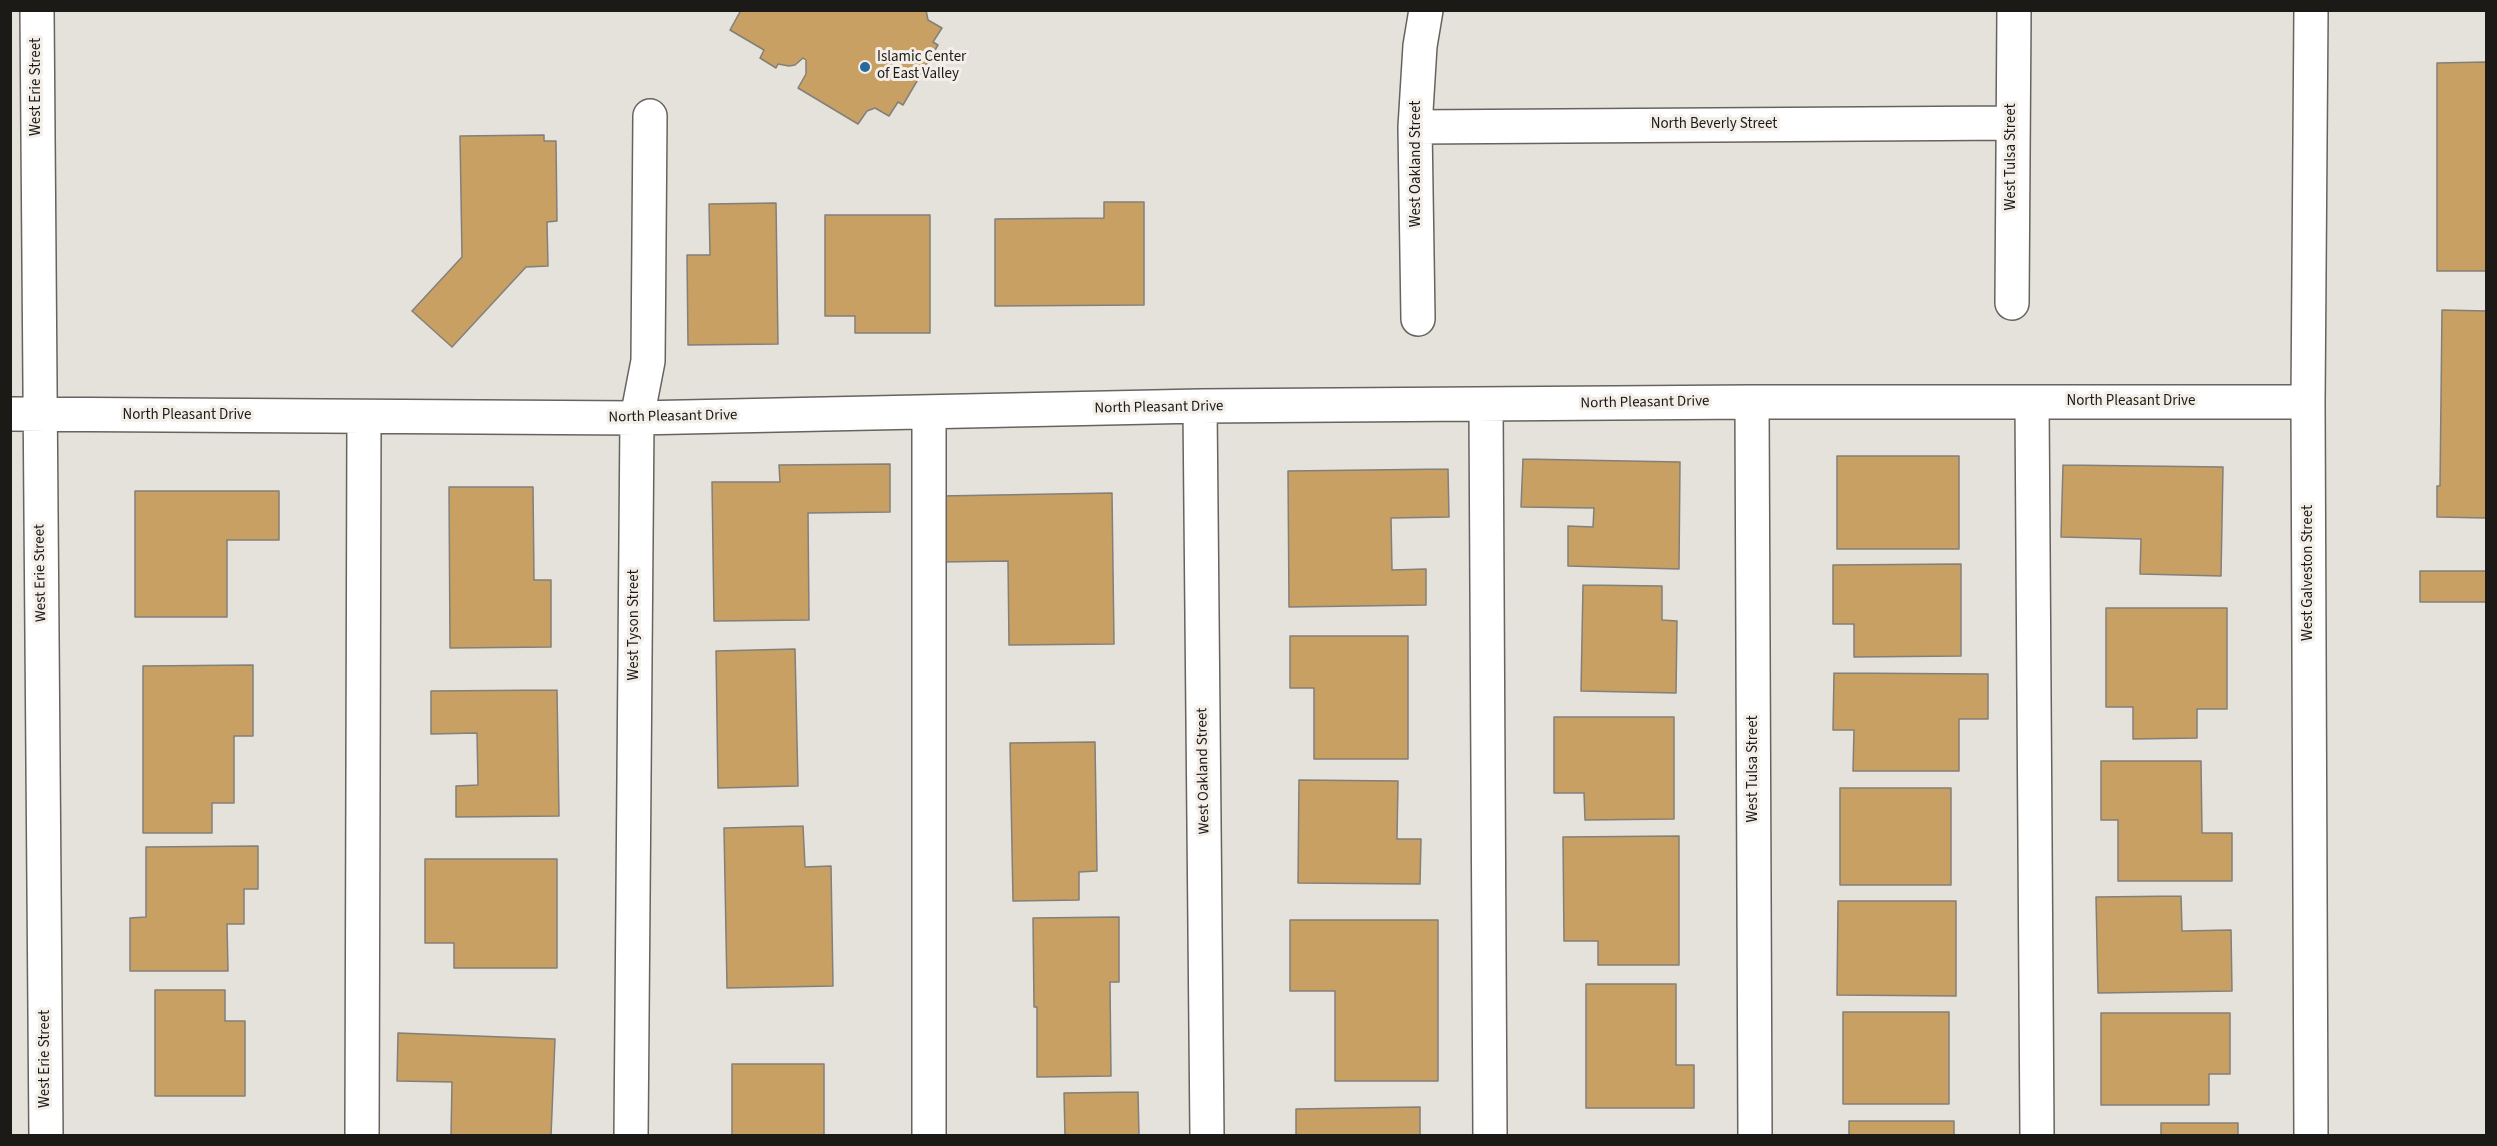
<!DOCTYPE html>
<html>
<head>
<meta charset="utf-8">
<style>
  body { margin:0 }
  #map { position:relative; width:2497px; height:1146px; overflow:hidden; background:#e5e1db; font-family:"Source Sans 3",sans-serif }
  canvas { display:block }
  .frame { position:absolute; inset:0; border:12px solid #1b1a17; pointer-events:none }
</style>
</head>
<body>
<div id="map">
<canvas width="2497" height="1146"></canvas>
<div class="frame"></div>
</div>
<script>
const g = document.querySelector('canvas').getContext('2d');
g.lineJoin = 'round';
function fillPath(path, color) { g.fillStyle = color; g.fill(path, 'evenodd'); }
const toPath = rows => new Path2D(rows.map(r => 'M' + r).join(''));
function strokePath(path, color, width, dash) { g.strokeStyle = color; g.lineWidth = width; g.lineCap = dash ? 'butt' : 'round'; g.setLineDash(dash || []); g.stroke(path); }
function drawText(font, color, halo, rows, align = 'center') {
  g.font = font + ' "Source Sans 3",sans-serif'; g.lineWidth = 6; g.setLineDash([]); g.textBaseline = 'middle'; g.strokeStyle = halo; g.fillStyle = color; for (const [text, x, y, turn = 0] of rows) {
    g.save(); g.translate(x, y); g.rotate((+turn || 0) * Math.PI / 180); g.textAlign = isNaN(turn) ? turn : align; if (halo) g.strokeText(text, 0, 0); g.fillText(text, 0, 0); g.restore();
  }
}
const building = toPath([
  [741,10,926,10,928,20,942,28,933,42,938,45,903,105,898,102,889,116,875,108,867,111,858,124,798,88,806,74,806,60,803,58,795,65,789,66,778,64,776,68,760,58,764,50,730,30,741,10],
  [2486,62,2486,271,2437,271,2437,63,2486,62],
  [544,135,544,141,556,141,557,221,547,222,548,266,526,267,452,347,412,311,462,257,460,136,544,135],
  [1104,202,1144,202,1144,305,995,306,995,219,1104,218,1104,202],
  [776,203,778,344,688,345,687,255,710,255,709,204,776,203],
  [825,215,930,215,930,333,855,333,855,316,825,316,825,215],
  [2442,310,2486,311,2486,518,2437,517,2437,486,2440,486,2442,310],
  [1837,456,1959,456,1959,549,1837,549,1837,456],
  [1523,459,1680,462,1679,569,1568,566,1568,526,1593,527,1594,508,1521,507,1523,459],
  [890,464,890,512,808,513,809,620,714,621,712,482,780,482,779,465,890,464],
  [2063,465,2223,467,2221,576,2140,574,2141,539,2061,537,2063,465],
  [1448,469,1449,517,1391,518,1392,570,1426,569,1426,605,1289,607,1288,471,1448,469],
  [449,487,533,487,534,580,551,580,551,647,450,648,449,487],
  [135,491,279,491,279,540,227,540,227,617,135,617,135,491],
  [1112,493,1114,644,1009,645,1008,561,941,562,940,496,1112,493],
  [1961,564,1961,656,1854,657,1854,624,1833,624,1833,565,1961,564],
  [2420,571,2486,571,2486,602,2420,602,2420,571],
  [1583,585,1662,586,1662,620,1677,621,1676,693,1581,691,1583,585],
  [2106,608,2227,608,2227,709,2197,709,2197,738,2133,739,2133,707,2106,707,2106,608],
  [1290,636,1408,636,1408,759,1314,759,1314,688,1290,688,1290,636],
  [795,649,798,786,718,788,716,651,795,649],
  [253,665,253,736,234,736,234,803,212,803,212,833,143,833,143,666,253,665],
  [1834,673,1988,674,1988,719,1959,719,1959,771,1853,771,1854,730,1833,730,1834,673],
  [557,690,559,816,456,817,456,786,478,785,477,733,431,734,431,691,557,690],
  [1554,717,1674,717,1674,819,1585,820,1584,793,1554,793,1554,717],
  [1095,742,1097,871,1079,872,1079,900,1013,901,1010,743,1095,742],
  [2101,761,2201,761,2202,833,2232,833,2232,881,2118,881,2118,820,2101,820,2101,761],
  [1299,780,1398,781,1397,839,1421,839,1420,884,1298,883,1299,780],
  [1840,788,1951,788,1951,885,1840,885,1840,788],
  [803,826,805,867,831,866,833,986,727,988,724,828,803,826],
  [1679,836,1679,965,1598,965,1598,941,1564,941,1563,837,1679,836],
  [258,846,258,889,244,889,244,924,227,924,228,971,130,971,130,918,146,917,146,847,258,846],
  [425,859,557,859,557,968,454,968,454,943,425,943,425,859],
  [2181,896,2182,931,2231,930,2232,991,2098,993,2096,897,2181,896],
  [1838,901,1956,901,1956,996,1837,995,1838,901],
  [1119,917,1119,982,1110,982,1111,1076,1037,1077,1037,1007,1034,1007,1033,918,1119,917],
  [1290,920,1438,920,1438,1081,1335,1081,1335,991,1290,991,1290,920],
  [1586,984,1676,984,1676,1065,1694,1065,1694,1108,1586,1108,1586,984],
  [155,990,225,990,225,1021,245,1021,245,1096,155,1096,155,990],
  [1843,1012,1949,1012,1949,1104,1843,1104,1843,1012],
  [2101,1013,2230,1013,2230,1074,2209,1074,2209,1105,2101,1105,2101,1013],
  [398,1033,555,1039,551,1136,451,1136,452,1082,397,1081,398,1033],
  [732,1064,824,1064,824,1136,732,1136,732,1064],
  [1138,1092,1139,1136,1065,1136,1064,1093,1138,1092],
  [1420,1107,1420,1136,1296,1136,1296,1109,1420,1107],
  [1849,1121,1954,1121,1954,1136,1849,1136,1849,1121],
  [2161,1123,2238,1123,2238,1136,2161,1136,2161,1123]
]);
fillPath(building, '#c8a063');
strokePath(building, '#837f79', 1.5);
const minor = toPath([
  [37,10,46,1136],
  [2311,10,2308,402,2311,1136],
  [1415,127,2012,123],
  [2012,303,2014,10],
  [1418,319,1415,127,1420,46,1426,10],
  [1752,402,1755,1136],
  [2032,402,2037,1136],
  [1200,406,1207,1136],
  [1486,406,1490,1136],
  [10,414,637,418,1200,406,1752,402,2308,402],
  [362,1136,364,417],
  [631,1136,637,418,648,361,650,116],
  [929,1136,929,412]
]);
strokePath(minor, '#67635e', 36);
strokePath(minor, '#fff', 33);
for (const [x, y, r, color] of [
  [865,67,6,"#25699e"]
]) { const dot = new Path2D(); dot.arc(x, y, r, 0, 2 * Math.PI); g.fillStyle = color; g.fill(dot); strokePath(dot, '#f3eee8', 2); }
drawText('15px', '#1b1a17', '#f3eee8', [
  ["Islamic Center",877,58],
  ["of East Valley",877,75]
], 'left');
drawText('15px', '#1b1a17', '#f3eee8', [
  ["West Erie Street",37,87,-90],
  ["North Beverly Street",1714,125],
  ["West Tulsa Street",2012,157,-90],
  ["West Oakland Street",1417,164,-90],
  ["North Pleasant Drive",2131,402],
  ["North Pleasant Drive",1645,403,-1],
  ["North Pleasant Drive",1159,408,-1],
  ["North Pleasant Drive",187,416],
  ["North Pleasant Drive",673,417,-1],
  ["West Erie Street",41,573,-91],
  ["West Galveston Street",2309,573,-90],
  ["West Tyson Street",635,625,-90],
  ["West Tulsa Street",1754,769,-90],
  ["West Oakland Street",1204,771,-91],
  ["West Erie Street",46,1059,-90]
]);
</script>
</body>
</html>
